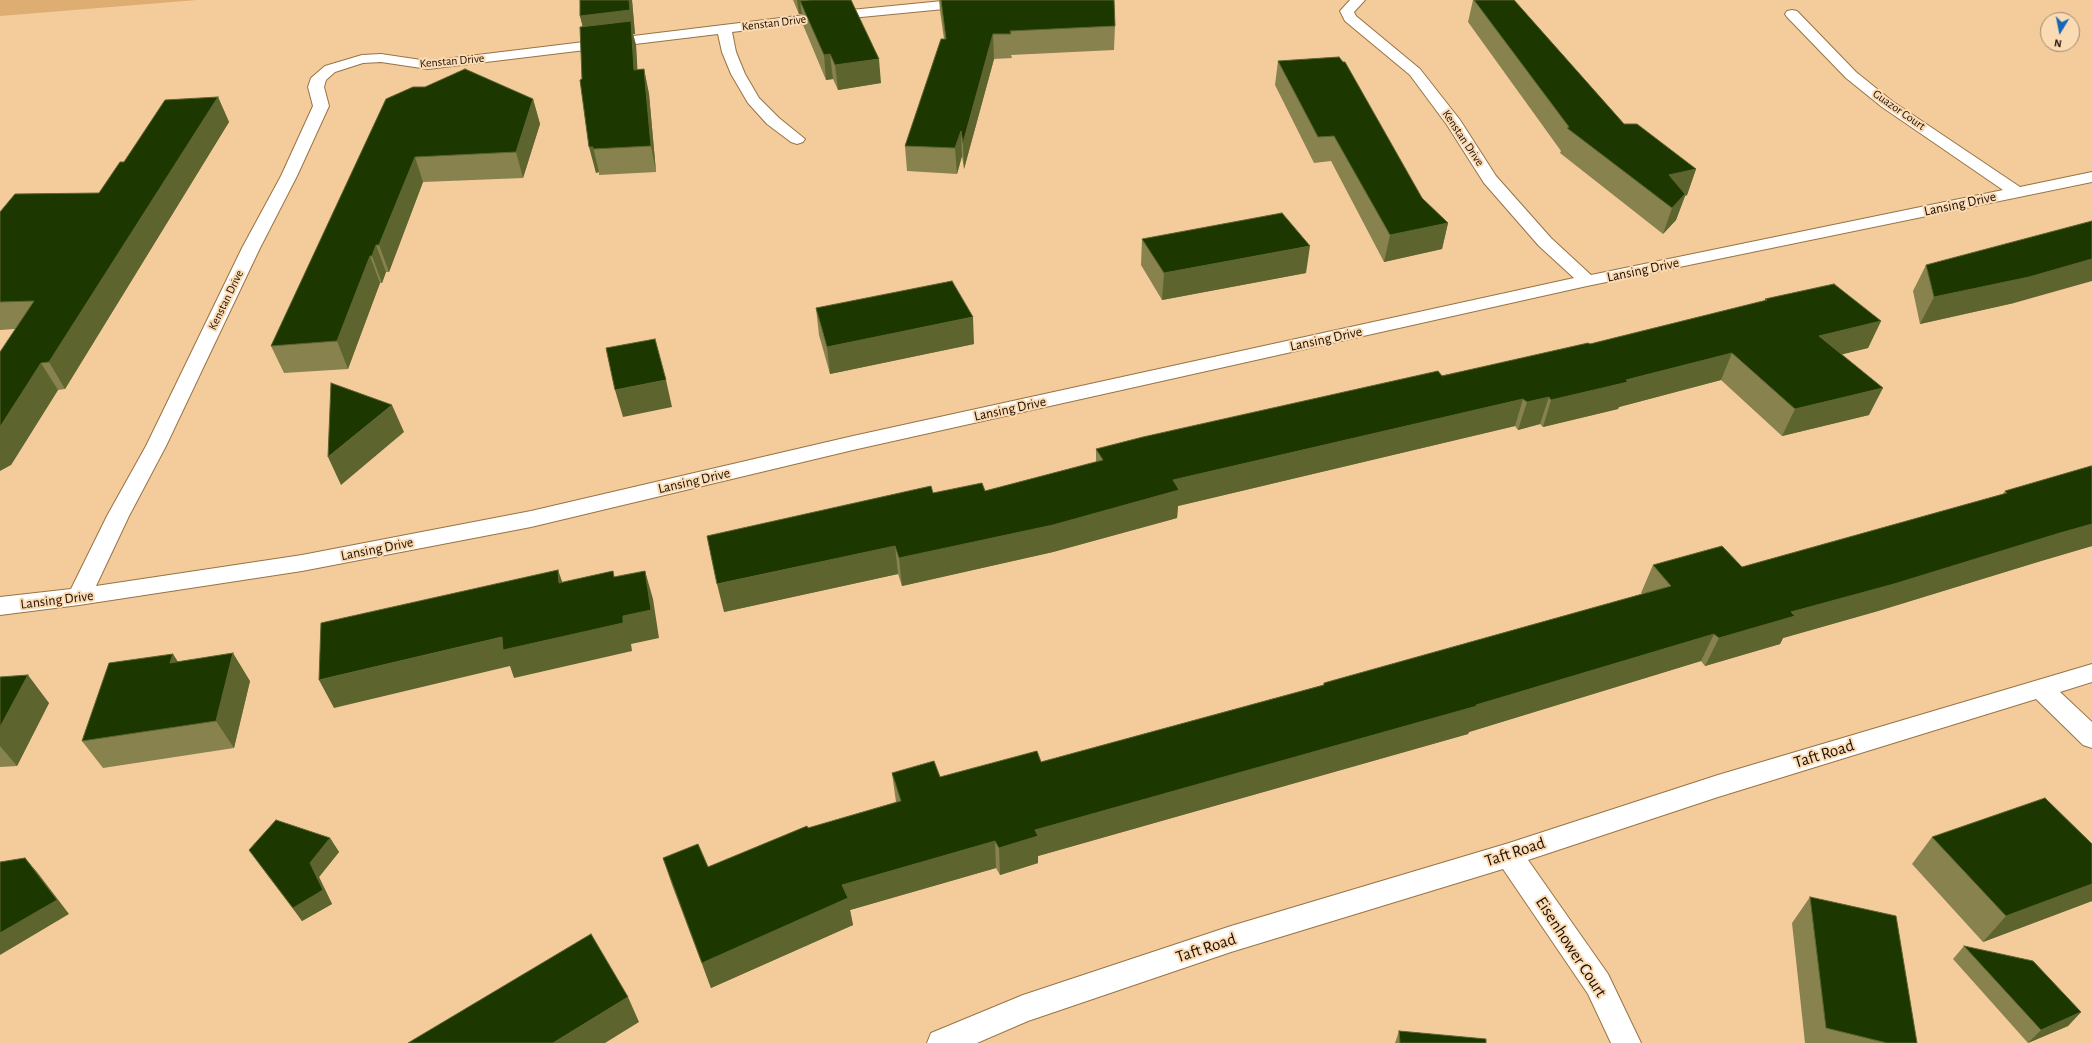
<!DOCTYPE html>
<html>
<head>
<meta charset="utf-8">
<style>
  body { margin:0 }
  #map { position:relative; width:2092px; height:1043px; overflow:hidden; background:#f4cc9b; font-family:"Alegreya Sans",sans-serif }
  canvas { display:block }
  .north { position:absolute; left:2040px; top:12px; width:40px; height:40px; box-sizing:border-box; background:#fbdbb4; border:1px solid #a2896c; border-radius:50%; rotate:190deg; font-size:11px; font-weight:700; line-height:16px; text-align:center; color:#1d0f00 }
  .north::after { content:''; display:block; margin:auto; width:14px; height:18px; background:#1567b6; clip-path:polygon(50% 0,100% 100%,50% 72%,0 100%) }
</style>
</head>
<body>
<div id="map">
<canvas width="2092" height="1043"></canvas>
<div class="north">N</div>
</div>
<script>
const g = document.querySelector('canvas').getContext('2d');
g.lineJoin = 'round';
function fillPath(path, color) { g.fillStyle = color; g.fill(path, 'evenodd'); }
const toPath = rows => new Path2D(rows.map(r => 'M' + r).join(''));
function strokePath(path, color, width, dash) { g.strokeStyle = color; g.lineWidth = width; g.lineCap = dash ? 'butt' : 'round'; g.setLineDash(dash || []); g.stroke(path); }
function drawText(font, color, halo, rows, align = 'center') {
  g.font = font + ' "Alegreya Sans",sans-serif'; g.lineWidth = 4; g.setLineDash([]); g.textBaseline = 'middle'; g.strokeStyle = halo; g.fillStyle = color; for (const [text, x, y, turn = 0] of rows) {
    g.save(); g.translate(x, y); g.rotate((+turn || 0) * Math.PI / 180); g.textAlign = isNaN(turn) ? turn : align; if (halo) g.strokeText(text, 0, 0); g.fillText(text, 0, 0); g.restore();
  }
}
fillPath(toPath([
  [0,0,197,0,0,16]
]), '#ddad71');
const minor = toPath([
  [953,0,1003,0,1001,3,996,4,830,20,732,32,736,52,745,74,759,98,779,118,805,139,803,142,797,144,791,142,767,124,748,103,731,74,722,52,718,34,428,69,381,62,363,63,335,72,326,80,324,87,329,106,297,176,260,248,166,446,129,516,96,586,302,555,531,511,853,436,1574,278,1539,246,1484,183,1447,125,1410,75,1345,21,1340,11,1350,0,1365,0,1354,12,1356,16,1420,69,1460,120,1496,176,1551,238,1591,275,2003,190,1882,107,1846,78,1787,17,1785,14,1787,11,1792,10,1797,11,1856,72,1892,101,2020,187,2092,172,2092,182,1587,286,853,450,531,527,302,571,79,605,0,615,0,597,71,589,107,516,146,446,242,248,281,176,313,106,308,87,311,78,325,66,362,55,381,54,428,61,830,12,953,0],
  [2092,664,2092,682,2060,692,2092,722,2092,748,2083,745,2036,699,1718,797,1528,860,1608,974,1641,1043,1611,1043,1588,994,1503,869,1231,952,1028,1021,977,1043,927,1043,931,1033,1023,995,1231,926,1509,843,1718,775,2092,664]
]);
strokePath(minor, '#987345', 2);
fillPath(minor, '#fff');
fillPath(toPath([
  [580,0,632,0,635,34,633,34,636,45,637,70,644,69,649,94,656,172,599,175,599,172,596,173,582,79,583,27,580,16],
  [793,0,851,0,881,83,838,90,833,79,826,80,803,25,802,14,799,14],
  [939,0,1114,0,1115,26,1114,50,1011,55,1012,58,994,59,964,169,962,156,957,174,907,171,905,146,944,39,940,11],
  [1473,0,1514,0,1624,124,1696,169,1687,195,1685,196,1676,220,1663,234,1560,153,1561,151,1468,22],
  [1278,61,1448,223,1442,249,1384,262,1331,161,1314,163,1275,85],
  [218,97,229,122,65,389,58,390,11,465,15,329,0,330,0,212,99,193,124,162],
  [386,99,533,99,540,124,523,178,423,182,389,272,386,272,382,283,380,283,348,369,284,373,271,346],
  [1142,239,1306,273,1162,300,1141,265],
  [1926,265,2014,303,1920,324,1913,291],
  [1765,299,1881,321,1868,348,1842,354,1869,415,1782,436,1721,380,1619,407,1618,409,1543,427,1540,424,1518,430,1515,426,1178,506,1177,518,1053,552,902,586,898,574,724,612,933,493,985,491,1096,462,1096,449,1590,344,1765,301],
  [816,308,974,344,830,374,819,335],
  [2092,466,2092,546,2041,561,1878,611,1783,638,1780,644,1705,666,1701,661,1469,732,1468,734,1038,856,1038,863,1000,875,996,868,850,910,853,925,711,988,672,885,663,858,708,867,808,828,896,802,892,773,940,777,1041,762,1323,685,1324,683,1642,594,1641,593,1653,565,1742,567,2003,494,2005,491],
  [178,662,250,681,234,748,103,768,82,741],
  [0,677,49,703,17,766,0,767],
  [1932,837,2092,844,2092,901,1983,942,1912,864],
  [330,838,339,852,319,877,332,904,302,921,259,864,249,850],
  [1810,897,1917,1043,1805,1043,1792,923],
  [1964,946,2081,1012,2068,1026,2028,1043,1953,959],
  [1399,1031,1486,1043,1395,1043]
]), '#88824e');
fillPath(toPath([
  [629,0,632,0,635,34,633,34,636,45,639,95,586,40,580,16],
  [797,0,846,0,800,1,802,14,799,14],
  [993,34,994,59,964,169,963,143],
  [830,54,833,79,826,80,824,55],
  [879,59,881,83,838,90,835,65],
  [644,69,649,94,656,172,651,146],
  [218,97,229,122,65,389,49,362],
  [533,99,540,124,523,178,516,152],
  [961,131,962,156,957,174,955,148],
  [589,147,593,147,599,172,596,173],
  [415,157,423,182,389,272,379,245],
  [1696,169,1687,195,1685,196,1676,220,1663,234,1672,208,1669,175],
  [1448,223,1442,249,1384,262,1390,235],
  [376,245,386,272,382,283,372,256],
  [1310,246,1306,273,1162,300,1164,273],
  [370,256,380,283,348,369,337,341],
  [2092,259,2092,281,2014,303,1920,324,1934,297],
  [973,317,974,344,830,374,827,347],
  [1881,321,1868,348,1807,363,1819,336],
  [1732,353,1721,380,1619,407,1618,409,1543,427,1551,400],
  [41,363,58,390,11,465,0,471,0,427],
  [666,380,672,407,623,417,615,390],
  [1883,388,1869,415,1782,436,1795,409],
  [1549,397,1540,424,1518,430,1527,402],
  [1523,399,1515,426,1178,506,1177,518,1053,552,902,586,899,558,1173,480],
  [392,405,404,432,341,485,328,457],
  [2092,524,2092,546,2041,561,1878,611,1783,638,1780,644,1705,666,1719,638,1791,612,2060,533],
  [895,546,898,574,724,612,717,584],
  [558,570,568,598,559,583],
  [645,571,653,599,659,638,631,644,632,651,514,678,510,666,334,708,319,680,502,637,623,616],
  [1714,634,1701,661,1469,732,1468,734,1038,856,1038,863,1000,875,999,848,1035,830,1476,705],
  [233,653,250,681,234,748,216,721],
  [173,654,191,682,170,663],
  [28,675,49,703,17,766,0,746,0,727],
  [330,838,339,852,319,877,332,904,302,921,293,908,310,863],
  [995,841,996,868,850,910,853,925,711,988,702,963,842,885],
  [25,858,37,872,69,914,0,955,0,933],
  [2092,884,2092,901,1983,942,2006,916],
  [628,997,639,1022,605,1043,553,1043],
  [2081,1012,2068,1026,2028,1043,2041,1030]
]), '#5e642e');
const building = toPath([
  [580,0,629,0,630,10,580,16,580,0],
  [810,0,851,0,879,59,835,65,830,54,824,55,800,1,810,0],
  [941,0,1114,0,1115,26,1010,31,1011,34,993,34,963,143,961,131,955,148,905,146,941,39,946,39,941,0],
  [1474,0,1514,0,1624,124,1637,124,1696,169,1669,175,1685,194,1672,208,1567,128,1569,127,1474,0],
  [631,21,634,70,644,69,651,146,593,149,593,147,589,147,580,80,582,79,580,27,631,21],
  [1339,57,1343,62,1345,62,1422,198,1448,223,1390,235,1334,136,1318,137,1278,61,1339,57],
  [465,69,533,99,516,152,415,157,379,245,376,245,372,256,370,256,337,341,271,346,386,99,413,87,425,87,465,69],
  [218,97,49,362,41,363,0,427,0,352,34,301,0,302,0,212,15,194,99,193,120,162,124,162,165,100,218,97],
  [1282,213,1310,246,1164,273,1142,239,1282,213],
  [2092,221,2092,259,2029,277,1934,297,1926,265,2092,221],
  [952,281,973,317,827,347,816,308,952,281],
  [1834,284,1881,321,1819,336,1883,388,1795,409,1732,353,1626,380,1628,382,1551,400,1549,397,1527,402,1523,399,1173,480,1179,490,1053,525,899,558,895,546,717,584,707,536,931,486,933,493,982,483,985,491,1103,460,1096,449,1143,437,1438,371,1442,376,1588,343,1590,344,1767,300,1765,299,1834,284],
  [655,339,666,380,615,390,606,348,655,339],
  [331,383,392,405,328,457,331,383],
  [2091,466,2092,466,2092,524,2060,533,1894,584,1791,612,1795,616,1719,638,1714,634,1476,705,1477,706,1035,830,1038,836,999,848,995,841,842,885,848,898,702,963,663,858,698,844,708,867,807,826,808,828,901,801,892,773,934,761,940,777,1037,751,1041,762,1324,685,1324,683,1671,586,1653,565,1722,546,1742,567,2007,493,2005,491,2091,466],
  [558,570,559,583,613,571,614,577,645,571,651,610,623,616,623,623,503,650,502,637,319,680,321,623,558,570],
  [233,653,216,721,82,741,109,663,173,654,170,663,233,653],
  [28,675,0,727,0,677,28,675],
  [2045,798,2092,844,2092,884,2006,916,1932,837,2045,798],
  [276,820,330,838,310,863,323,890,293,908,249,850,276,820],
  [25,858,57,900,0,933,0,862,25,858],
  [1810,897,1896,916,1917,1043,1887,1043,1826,1028,1810,897],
  [591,934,628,997,553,1043,408,1043,591,934],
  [1964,946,2033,961,2081,1012,2041,1030,1964,946],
  [1399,1031,1486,1039,1486,1043,1400,1043,1399,1031]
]);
fillPath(building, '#1d3700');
strokePath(building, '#5e642e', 1);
drawText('12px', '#1d0f00', '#fbdbb4', [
  ["Kenstan Drive",774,23,-7],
  ["Kenstan Drive",452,61,-5],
  ["Guazor Court",1899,110,35],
  ["Kenstan Drive",1463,138,56],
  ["Kenstan Drive",226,300,-64]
]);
drawText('14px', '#1d0f00', '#fbdbb4', [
  ["Lansing Drive",1960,204,-12],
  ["Lansing Drive",1643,270,-12],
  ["Lansing Drive",1326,339,-12],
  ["Lansing Drive",1010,409,-12],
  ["Lansing Drive",694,481,-13],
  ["Lansing Drive",377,549,-11],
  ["Lansing Drive",57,600,-7]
]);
drawText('17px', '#1d0f00', '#fbdbb4', [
  ["Taft Road",1824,754,-17],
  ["Taft Road",1515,852,-18],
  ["Eisenhower Court",1571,947,57],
  ["Taft Road",1206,948,-18]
]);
</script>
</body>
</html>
